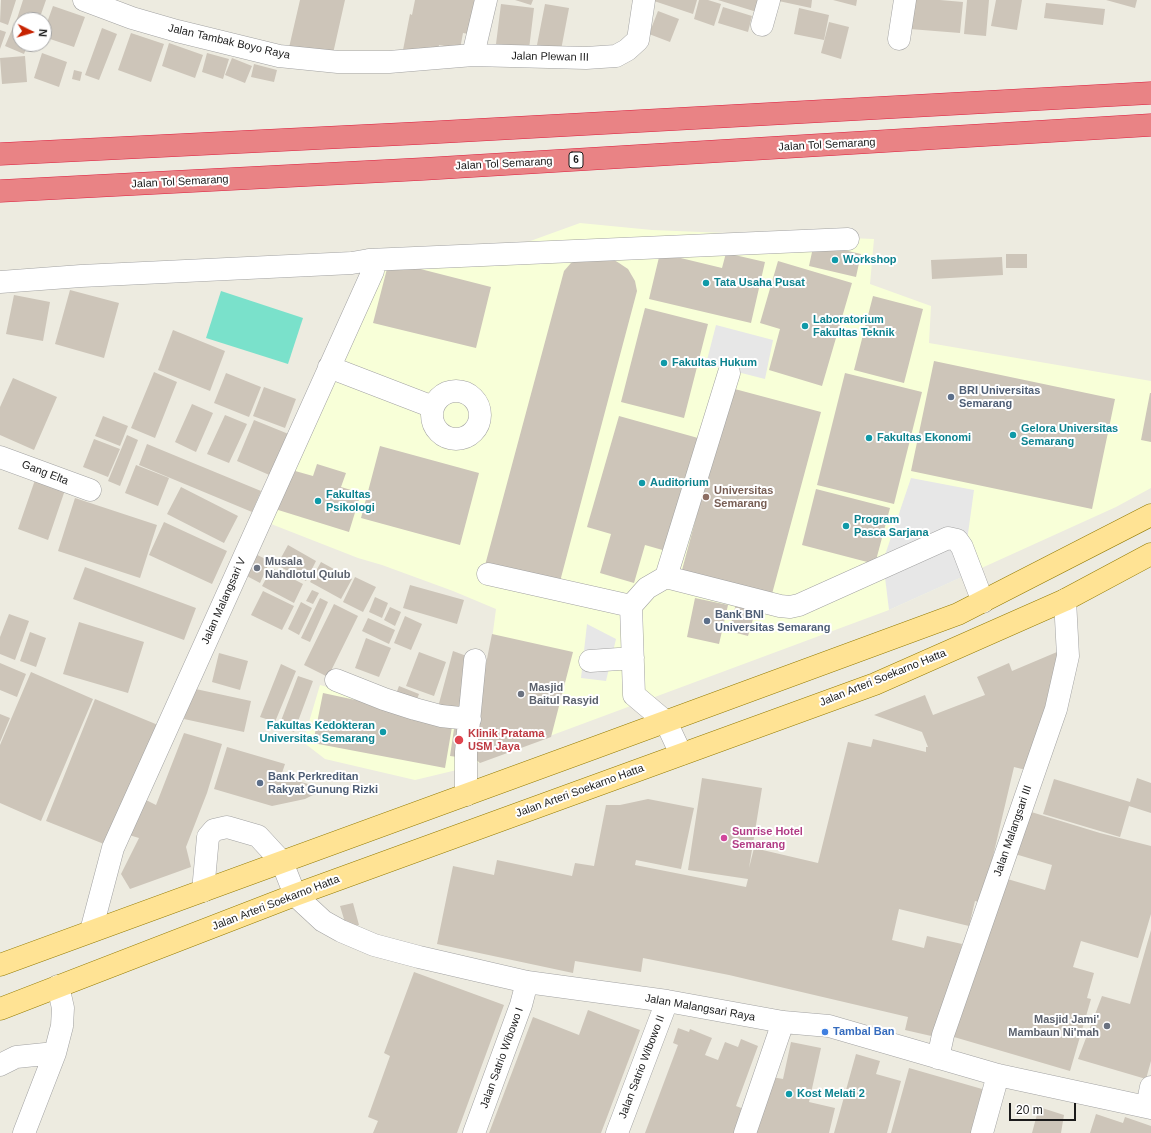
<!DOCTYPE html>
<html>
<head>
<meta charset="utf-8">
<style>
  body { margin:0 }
  #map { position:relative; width:1151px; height:1133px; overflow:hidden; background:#edebe0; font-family:Arial,sans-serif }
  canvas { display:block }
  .north { position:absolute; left:12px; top:12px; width:40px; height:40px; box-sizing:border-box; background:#fff; border:1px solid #a4a4a4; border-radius:50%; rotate:95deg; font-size:11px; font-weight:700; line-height:16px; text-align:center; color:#1b1b1b }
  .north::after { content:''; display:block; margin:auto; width:14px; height:18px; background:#c72200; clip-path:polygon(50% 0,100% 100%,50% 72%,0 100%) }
  .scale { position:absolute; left:1009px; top:1103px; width:67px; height:18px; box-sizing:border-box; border:2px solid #1b1b1b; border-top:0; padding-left:5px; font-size:12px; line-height:14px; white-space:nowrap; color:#1b1b1b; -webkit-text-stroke:3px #fff; paint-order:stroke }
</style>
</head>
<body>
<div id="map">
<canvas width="1151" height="1133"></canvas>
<div class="north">N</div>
<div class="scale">20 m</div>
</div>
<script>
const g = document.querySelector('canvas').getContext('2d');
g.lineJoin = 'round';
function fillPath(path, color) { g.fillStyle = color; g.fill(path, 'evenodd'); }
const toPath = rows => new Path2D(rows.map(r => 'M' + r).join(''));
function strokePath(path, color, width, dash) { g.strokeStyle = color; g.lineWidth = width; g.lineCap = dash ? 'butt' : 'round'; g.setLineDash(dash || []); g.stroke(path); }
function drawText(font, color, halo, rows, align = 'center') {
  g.font = font + ' Arial,sans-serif'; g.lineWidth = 4; g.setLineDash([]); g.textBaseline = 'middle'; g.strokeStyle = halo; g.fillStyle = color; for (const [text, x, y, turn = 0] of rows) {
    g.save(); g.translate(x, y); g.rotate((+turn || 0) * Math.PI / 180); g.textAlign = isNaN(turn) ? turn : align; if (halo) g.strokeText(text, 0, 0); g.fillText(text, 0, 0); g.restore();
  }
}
fillPath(toPath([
  [580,223,652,230,874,239,870,284,931,306,929,343,1151,381,1151,488,1116,507,889,610,461,769,415,780,325,759,303,742,320,685,430,715,481,723,496,609,453,591,382,565,358,558,266,522,327,397,393,251,500,252]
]), '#f8ffd8');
fillPath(toPath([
  [221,291,303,318,288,364,206,338]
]), '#7ae1cb');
fillPath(toPath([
  [716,325,773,340,765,379,706,364],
  [911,478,974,490,962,577,889,610,883,561],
  [587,624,616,639,606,681,581,678]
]), '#e7e7e7');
fillPath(toPath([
  [1,0,16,0,8,25,0,22],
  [23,0,46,0,39,20,20,20,20,26,15,25],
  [300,0,345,0,332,58,288,52],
  [415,0,480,0,474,35,463,33,460,49,439,45,437,56,403,50,410,14,412,15],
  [515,0,533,0,531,5],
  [654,0,697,0,693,14,654,1],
  [699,0,708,0,721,4,714,26,694,19],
  [718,0,764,0,760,13],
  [774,0,812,0,811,8],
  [833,0,857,0,856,6],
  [912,0,940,0,963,2,960,33,910,29],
  [967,0,989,0,986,36,964,34],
  [996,0,1022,0,1017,30,991,26],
  [1106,0,1137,0,1135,8],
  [1046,3,1105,9,1103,25,1044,18],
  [501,4,534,8,529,49,496,44],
  [545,4,569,8,561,50,537,45],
  [53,6,85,17,74,47,44,37,44,31],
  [723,7,752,16,748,32,718,23],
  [799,8,829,15,824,40,794,34],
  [658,11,679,19,670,42,649,34],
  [829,22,849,27,841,59,821,53],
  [13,27,20,30,20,44,28,44,24,54,5,46],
  [102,28,117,34,99,80,85,75],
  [0,30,6,32,0,49],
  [131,33,164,44,151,82,118,70],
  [169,43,203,55,195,78,162,66],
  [42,53,67,62,59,87,34,78],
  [207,53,229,59,223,79,202,72],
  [25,56,27,82,2,84,0,58],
  [232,58,252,66,245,83,225,75],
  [254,64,277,70,274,82,251,77],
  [74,70,82,72,80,81,72,79],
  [814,243,861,254,856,277,809,266],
  [660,253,722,268,726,253,765,262,751,323,649,299],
  [1006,254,1027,254,1027,268,1006,268],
  [582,257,609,257,619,263,628,269,635,281,637,291,558,589,484,569,564,271,571,263],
  [1002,257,1003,275,932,279,931,260],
  [389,261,491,287,476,348,373,323],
  [778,261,852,283,822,386,769,370,780,329,760,323],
  [70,290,119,303,104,358,55,344],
  [14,295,50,302,43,341,6,334],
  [873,296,923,309,904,383,854,370],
  [645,308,708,324,684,418,621,402],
  [173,330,225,351,210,391,158,370],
  [934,361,1115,399,1092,509,911,471],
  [154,372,177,382,155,438,131,428],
  [226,373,261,387,249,417,214,403],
  [845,373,922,392,894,504,817,485],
  [13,378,57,397,34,450,0,435,0,407],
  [264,387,296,399,285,428,253,416],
  [731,388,821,412,772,594,682,570],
  [1150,393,1151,393,1151,442,1141,440],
  [192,404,213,413,196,452,175,442],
  [225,415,247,424,229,463,207,454],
  [103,416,128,426,120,446,95,436],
  [619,416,698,438,666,551,645,545,634,583,600,573,611,534,587,527],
  [254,420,291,435,274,477,237,461],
  [127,435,138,440,120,486,108,481],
  [94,439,120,449,108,477,83,467],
  [147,444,261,491,252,512,139,465],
  [380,446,479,473,460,545,361,518],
  [317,464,346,473,341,487,361,493,349,532,275,509,288,469,313,476],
  [136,465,169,478,158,506,125,493],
  [35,480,65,490,48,540,18,529],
  [181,487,238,516,224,543,167,514],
  [816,489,890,508,875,564,802,545],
  [75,498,157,525,140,578,58,551],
  [164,522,227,551,212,584,149,555],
  [288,545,316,561,306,581,277,565],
  [255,554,270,561,260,583,245,575],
  [321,562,352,579,341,599,310,582],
  [85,567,196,608,184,640,73,599],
  [272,568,303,584,294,603,262,586],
  [355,577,376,587,363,612,343,602],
  [410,585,464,600,457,624,403,608],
  [312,590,319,593,313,604,306,601],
  [263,591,294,606,282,630,251,615],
  [375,597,388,603,382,618,369,612],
  [320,598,328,602,310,642,301,638],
  [695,598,728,605,719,644,687,637],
  [301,602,312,608,299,635,288,629],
  [334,604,358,616,328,677,304,665],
  [736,604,756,609,748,636,729,631],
  [390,607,401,612,395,626,384,620],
  [9,614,29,621,15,660,0,654,0,637],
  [405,616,422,624,411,650,394,643],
  [368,618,395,630,389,644,362,631],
  [79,622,144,642,128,693,63,674],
  [30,632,46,638,36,667,20,661],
  [492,634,573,652,551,737,480,763,468,753],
  [366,638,391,648,379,677,355,668],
  [453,651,472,658,468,717,437,711],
  [419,652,446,662,434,696,406,686],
  [1057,652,1060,660,1026,770,1014,767,982,903,975,901,969,926,899,909,892,940,924,948,927,936,962,944,940,1038,905,1030,908,1017,729,975,643,958,641,972,575,961,573,973,437,944,453,866,494,875,497,860,572,876,575,863,594,866,606,805,620,805,648,799,694,808,681,869,636,860,635,865,746,887,748,879,688,870,702,778,762,788,749,868,754,848,818,863,848,742,871,747,873,739,926,752,926,747,928,747,922,732,874,715,925,695,933,715,985,695,977,677,1009,663,1012,671],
  [219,653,248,661,240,690,212,682],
  [0,663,26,674,17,697,0,690],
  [281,664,296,671,275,722,260,717],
  [31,672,93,699,41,821,0,803,0,745],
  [298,676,313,681,294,732,279,726],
  [399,686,419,694,414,707,394,699],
  [191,688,251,701,244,732,184,719],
  [323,693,453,721,445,768,313,743],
  [95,699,158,725,109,846,46,821],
  [0,714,10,718,0,742],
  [455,722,468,725,465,758,450,756],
  [184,733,222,744,207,793,186,847,191,867,130,889,121,874,139,838,129,835,144,799,156,805],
  [227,747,285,764,281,776,325,789,305,799,272,806,214,789],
  [1137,778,1151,783,1151,813,1129,806,1120,837,1043,814,1054,779,1130,802],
  [1028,811,1100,833,1151,846,1151,914,1138,958,1081,941,1073,967,1094,973,1087,998,1091,999,1070,1071,954,1037,1004,878,1045,890,1052,865,1015,854],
  [353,903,359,925,347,929,340,906],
  [1151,930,1151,1061,1146,1079,1078,1059,1102,996,1130,1004],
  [414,972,504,1005,457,1133,373,1133,378,1121,368,1117,390,1056,384,1053],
  [588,1010,640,1030,601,1133,489,1133,533,1017,579,1035],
  [678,1028,689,1032,690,1029,712,1038,705,1055,718,1060,725,1042,738,1047,741,1039,758,1046,736,1106,744,1109,735,1133,645,1133,678,1045,673,1043],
  [791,1042,821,1048,809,1102,835,1108,829,1133,756,1133,772,1077,783,1079],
  [856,1054,880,1061,876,1074,901,1081,887,1133,834,1133],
  [909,1068,989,1091,977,1133,891,1133],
  [1039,1107,1064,1115,1061,1133,1032,1133],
  [1096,1114,1123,1123,1125,1117,1151,1126,1151,1133,1090,1133]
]), '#cdc5b9');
const minor = toPath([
  [84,0,132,18,177,31,279,56,338,62,389,62,473,55,586,58,616,56,627,50,638,40,644,0],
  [762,25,769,0],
  [899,39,905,0],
  [473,55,486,0],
  [369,260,848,239],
  [0,282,81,276,352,263,369,260,373,271,113,848,91,931],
  [329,367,433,407],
  '432 415a24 24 0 1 1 48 0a24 24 0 1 1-48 0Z',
  [0,457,90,490],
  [488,574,631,606],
  [666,577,780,606,790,607,799,605,948,538,957,540,962,547,983,602],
  [590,661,633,658],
  [336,680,384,699,415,709,441,716,470,719],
  [681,754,666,722,634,695,631,606,647,588,666,577,729,373],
  [466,795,466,752,475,660],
  [203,891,208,837,214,830,227,827,258,836,282,862,295,895,323,921,341,931,374,945,419,957,527,982,667,1001,783,1022,829,1026,998,1075,1151,1108],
  [938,1058,943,1035,1056,709,1068,656,1065,600],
  [0,1065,16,1057,55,1053],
  [1147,1107,1151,1087],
  [24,1133,55,1053,62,1026,63,1008,58,986],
  [474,1133,521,1005,527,982],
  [617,1133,667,1001],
  [745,1133,783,1022],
  [982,1133,998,1075]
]);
const major = toPath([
  [0,965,594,748,958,614,1151,515],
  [0,1009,295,895,875,684,1065,600,1151,554]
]);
const highway = toPath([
  [0,154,422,133,1151,93],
  [0,191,423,169,1151,125]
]);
strokePath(minor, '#a2a2a2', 23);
strokePath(major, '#937b00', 23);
strokePath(highway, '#dc1d3d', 23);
strokePath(minor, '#fff', 22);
strokePath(major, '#ffe394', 22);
strokePath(highway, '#e98385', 22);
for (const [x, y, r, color] of [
  [835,260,4,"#0f9aa8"],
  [706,283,4,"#0f9aa8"],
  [805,326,4,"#0f9aa8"],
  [664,363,4,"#0f9aa8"],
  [951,397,4,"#5c6f8a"],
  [1013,435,4,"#0f9aa8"],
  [869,438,4,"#0f9aa8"],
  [642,483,4,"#0f9aa8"],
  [706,497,4,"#8d6e63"],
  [318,501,4,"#0f9aa8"],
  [846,526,4,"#0f9aa8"],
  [257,568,4,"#6b7280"],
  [707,621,4,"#5c6f8a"],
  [521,694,4,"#6b7280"],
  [383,732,4,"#0f9aa8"],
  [459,740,5,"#e0444e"],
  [260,783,4,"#5c6f8a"],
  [724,838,4,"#d1479c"],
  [1107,1026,4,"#6b7280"],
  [825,1032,4,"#3f7fe0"],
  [789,1094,4,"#0f9aa8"]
]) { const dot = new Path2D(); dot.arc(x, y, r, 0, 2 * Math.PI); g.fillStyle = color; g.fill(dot); strokePath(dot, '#fff', 1.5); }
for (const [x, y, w] of [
  [576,160,14]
]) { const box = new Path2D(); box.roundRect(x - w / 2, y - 8, w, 16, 3); g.fillStyle = '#fff'; g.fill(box); strokePath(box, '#1b1b1b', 1); }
drawText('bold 10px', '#1b1b1b', null, [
  ["6",576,160]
]);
drawText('11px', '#1b1b1b', '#fff', [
  ["Jalan Tambak Boyo Raya",229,42,13],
  ["Jalan Plewan III",550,57,1],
  ["Jalan Tol Semarang",827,145,-3],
  ["Jalan Tol Semarang",504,164,-3],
  ["Jalan Tol Semarang",180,182,-3],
  ["Gang Elta",45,473,21],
  ["Jalan Malangsari V",224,601,-66],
  ["Jalan Arteri Soekarno Hatta",883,678,-22],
  ["Jalan Arteri Soekarno Hatta",580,791,-20],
  ["Jalan Malangsari III",1013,831,-71],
  ["Jalan Arteri Soekarno Hatta",276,903,-21],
  ["Jalan Malangsari Raya",700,1008,10],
  ["Jalan Satrio Wibowo I",502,1058,-70],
  ["Jalan Satrio Wibowo II",642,1067,-69]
]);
drawText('bold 11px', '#0d838f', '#fff', [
  ["Workshop",843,260],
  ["Tata Usaha Pusat",714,283],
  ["Laboratorium",813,320],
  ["Fakultas Teknik",813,333],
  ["Fakultas Hukum",672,363],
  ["Gelora Universitas",1021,429],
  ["Semarang",1021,442],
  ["Fakultas Ekonomi",877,438],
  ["Auditorium",650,483],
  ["Fakultas",326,495],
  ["Psikologi",326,508],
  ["Program",854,520],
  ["Pasca Sarjana",854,533],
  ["Fakultas Kedokteran",375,726,"right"],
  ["Universitas Semarang",375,739,"right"],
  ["Kost Melati 2",797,1094]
], 'left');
drawText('bold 11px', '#4e5e75', '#fff', [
  ["BRI Universitas",959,391],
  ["Semarang",959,404],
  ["Bank BNI",715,615],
  ["Universitas Semarang",715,628],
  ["Bank Perkreditan",268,777],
  ["Rakyat Gunung Rizki",268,790]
], 'left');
drawText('bold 11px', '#785e54', '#fff', [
  ["Universitas",714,491],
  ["Semarang",714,504]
], 'left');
drawText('bold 11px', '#5b616d', '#fff', [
  ["Musala",265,562],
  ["Nahdlotul Qulub",265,575],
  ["Masjid",529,688],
  ["Baitul Rasyid",529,701],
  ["Masjid Jami'",1099,1020,"right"],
  ["Mambaun Ni'mah",1099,1033,"right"]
], 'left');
drawText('bold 11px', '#be3a42', '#fff', [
  ["Klinik Pratama",468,734],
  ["USM Jaya",468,747]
], 'left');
drawText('bold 11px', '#b23c85', '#fff', [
  ["Sunrise Hotel",732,832],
  ["Semarang",732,845]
], 'left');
drawText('bold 11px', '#366cbe', '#fff', [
  ["Tambal Ban",833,1032]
], 'left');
</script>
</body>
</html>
